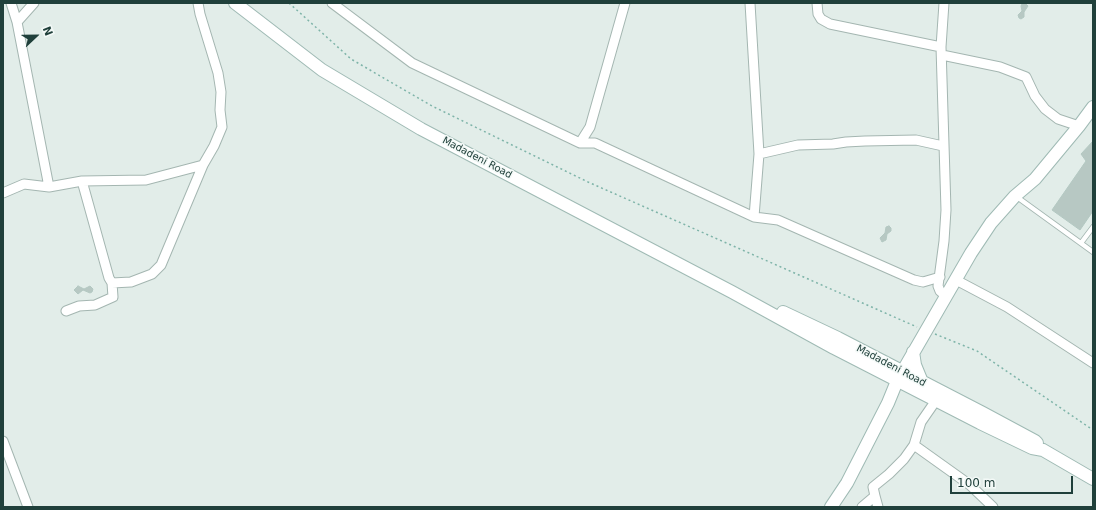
<!DOCTYPE html>
<html>
<head>
<meta charset="utf-8">
<style>
  body { margin:0 }
  #map { position:relative; width:1096px; height:510px; overflow:hidden; background:#e2ede9; font-family:"DejaVu Sans",sans-serif }
  canvas { display:block }
  .frame { position:absolute; inset:0; border:4px solid #20403b; pointer-events:none }
  .north { position:absolute; left:16px; top:16px; width:40px; height:40px; -webkit-text-stroke:3px #f3f9f7; paint-order:stroke; rotate:68deg; font-size:11px; font-weight:700; line-height:16px; text-align:center; color:#20403b }
  .north::after { content:''; display:block; margin:auto; width:14px; height:18px; background:#20403b; clip-path:polygon(50% 0,100% 100%,50% 72%,0 100%) }
  .scale { position:absolute; left:950px; top:476px; width:123px; height:18px; box-sizing:border-box; border:2px solid #20403b; border-top:0; padding-left:5px; font-size:12px; line-height:14px; white-space:nowrap; color:#20403b; -webkit-text-stroke:3px #f3f9f7; paint-order:stroke }
</style>
</head>
<body>
<div id="map">
<canvas width="1096" height="510"></canvas>
<div class="frame"></div>
<div class="north">N</div>
<div class="scale">100 m</div>
</div>
<script>
const g = document.querySelector('canvas').getContext('2d');
g.lineJoin = 'round';
function fillPath(path, color) { g.fillStyle = color; g.fill(path, 'evenodd'); }
const toPath = rows => new Path2D(rows.map(r => 'M' + r).join(''));
function strokePath(path, color, width, dash) { g.strokeStyle = color; g.lineWidth = width; g.lineCap = dash ? 'butt' : 'round'; g.setLineDash(dash || []); g.stroke(path); }
function drawText(font, color, halo, rows, align = 'center') {
  g.font = font + ' "DejaVu Sans",sans-serif'; g.lineWidth = 3; g.setLineDash([]); g.textBaseline = 'middle'; g.strokeStyle = halo; g.fillStyle = color; for (const [text, x, y, turn = 0] of rows) {
    g.save(); g.translate(x, y); g.rotate((+turn || 0) * Math.PI / 180); g.textAlign = isNaN(turn) ? turn : align; if (halo) g.strokeText(text, 0, 0); g.fillText(text, 0, 0); g.restore();
  }
}
const building = toPath([
  [1022,4,1026,4,1028,6,1024,12,1024,17,1021,19,1019,18,1018,15,1022,11,1021,6,1022,4],
  [1093,141,1093,211,1080,230,1052,210,1086,161,1081,154,1093,141],
  [889,226,891,228,891,231,887,234,886,240,882,242,880,238,885,233,886,227,889,226],
  [78,286,84,289,90,286,93,289,92,292,90,293,83,290,78,294,74,290,78,286]
]);
fillPath(building, '#b7c8c3');
strokePath(building, '#b3c8c2', 1);
const lane = toPath([
  [1017,197,1093,252],
  [1081,243,1093,227]
]);
const street = toPath([
  [11,3,17,22,49,187],
  [332,3,412,63,580,143,595,143,754,217,778,220,914,280,923,282,940,277],
  [750,3,759,154,754,217],
  [817,3,818,14,821,19,830,24,941,47],
  [944,3,941,47,946,210,944,241,938,286,940,291,946,296],
  [17,22,34,3],
  [942,55,1000,67,1026,77,1035,96,1045,109,1058,119,1079,126],
  [580,143,590,127,625,3],
  [759,154,798,145,833,144,846,142,865,141,916,140,943,146],
  [3,193,24,184,49,187,82,181,146,180,203,165,214,146,222,127,220,110,221,92,218,73,200,14,198,3],
  [956,280,1007,307,1093,363],
  [112,283,131,282,152,274,161,265,203,165],
  [66,311,79,306,95,305,113,297,112,283,109,278,82,181],
  [3,441,28,507],
  [914,445,970,485,993,507],
  [875,496,878,507],
  [862,507,875,496,873,487,889,474,904,459,914,445,921,422,939,396]
]);
const secondary = toPath([
  [235,3,322,70,421,129,732,292,834,348,980,423,1032,448,1043,450,1093,479],
  [783,312,838,338,983,413,1035,441,1037,443],
  [913,352,915,365,922,382],
  [831,507,847,483,888,403,897,381,971,253,991,223,1015,196,1035,179,1079,126,1093,107]
]);
strokePath(lane, '#a4b6b1', 6);
strokePath(street, '#a4b6b1', 11);
strokePath(secondary, '#9fbab4', 14);
strokePath(toPath([
  [289,3,351,59,432,106,588,182,917,327],
  [935,334,977,351,1093,430]
]), '#7fb4a9', 1.5, [2, 3]);
strokePath(lane, '#fff', 4.5);
strokePath(street, '#fff', 9);
strokePath(secondary, '#fff', 12);
drawText('10px', '#20403b', '#f3f9f7', [
  ["Madadeni Road",477,158,28],
  ["Madadeni Road",891,366,28]
]);
</script>
</body>
</html>
